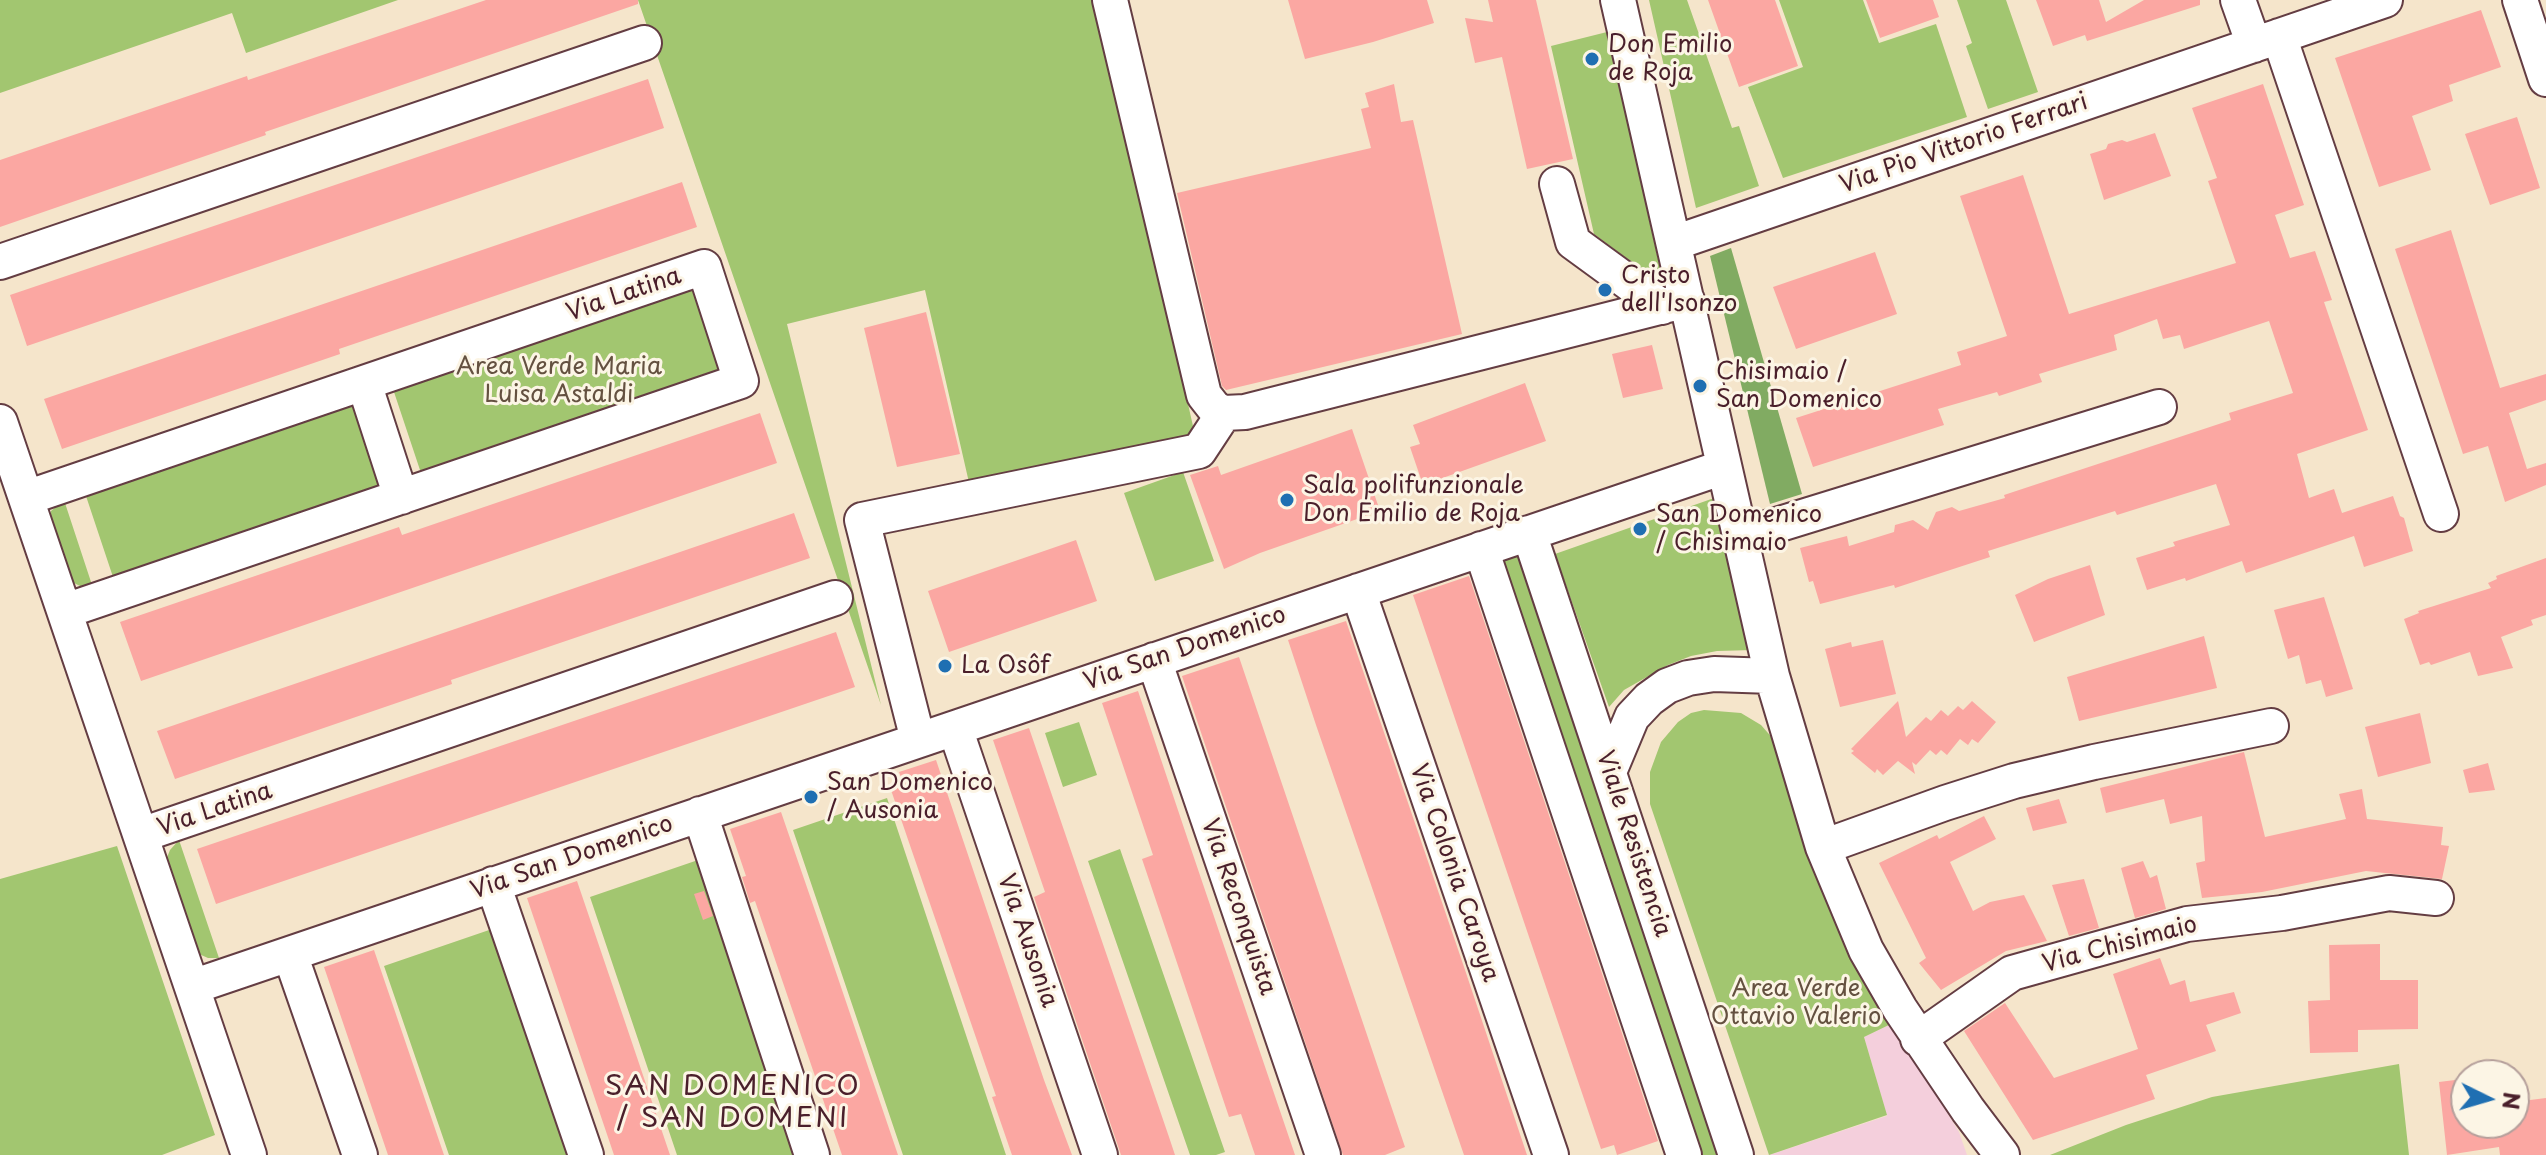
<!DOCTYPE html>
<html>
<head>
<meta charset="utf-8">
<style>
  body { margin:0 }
  #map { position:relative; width:2546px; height:1155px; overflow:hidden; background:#f5e5cb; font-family:"Playpen Sans",sans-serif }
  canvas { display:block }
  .north { position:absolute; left:2450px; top:1059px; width:80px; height:80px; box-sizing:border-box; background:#fcf5e5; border:2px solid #b59f9b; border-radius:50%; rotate:95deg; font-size:22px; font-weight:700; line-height:32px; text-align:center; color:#4a1f2b }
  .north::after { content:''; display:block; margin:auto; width:28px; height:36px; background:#1f6fb2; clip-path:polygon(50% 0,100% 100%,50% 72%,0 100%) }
</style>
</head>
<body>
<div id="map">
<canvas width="2546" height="1155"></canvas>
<div class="north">N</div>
</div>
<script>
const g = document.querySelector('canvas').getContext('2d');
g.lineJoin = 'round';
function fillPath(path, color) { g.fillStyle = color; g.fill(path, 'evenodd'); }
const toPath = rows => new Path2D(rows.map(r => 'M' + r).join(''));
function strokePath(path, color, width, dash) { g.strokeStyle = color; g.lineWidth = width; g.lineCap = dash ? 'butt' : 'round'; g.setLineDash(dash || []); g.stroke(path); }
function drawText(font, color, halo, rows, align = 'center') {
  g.font = font + ' "Playpen Sans",sans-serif'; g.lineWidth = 6; g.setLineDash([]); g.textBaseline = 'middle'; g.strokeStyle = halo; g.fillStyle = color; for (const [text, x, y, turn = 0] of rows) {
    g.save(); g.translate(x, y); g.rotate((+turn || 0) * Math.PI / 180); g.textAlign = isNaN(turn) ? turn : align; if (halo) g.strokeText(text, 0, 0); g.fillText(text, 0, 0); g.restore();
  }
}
fillPath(toPath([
  [1893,1023,1959,1132,1967,1155,1769,1155,1887,1116,1864,1037]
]), '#f4cfdc');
fillPath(toPath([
  [0,0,398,0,246,53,232,13,0,93],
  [638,0,1097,0,1195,435,970,487,925,290,787,324,881,705],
  [1649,0,1687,0,1732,128,1739,126,1759,186,1696,208],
  [1779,0,1863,0,1879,43,1936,24,1967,117,1783,178,1748,87,1803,67],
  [1957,0,2006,0,2038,92,1988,109,1966,46,1972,43],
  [1607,32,1664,286,1594,234,1551,46],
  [696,286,725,373,422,476,393,389],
  [352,403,381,489,114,580,85,493],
  [1183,472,1214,561,1155,581,1124,493],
  [1717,497,1753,650,1717,651,1691,656,1668,665,1624,690,1609,707,1555,554],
  [64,500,93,588,84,588,72,582,50,521,51,511],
  [1520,553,1729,1155,1703,1155,1503,568,1505,557],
  [1704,710,1741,713,1761,725,1775,741,1893,1023,1864,1037,1887,1115,1769,1155,1650,804,1650,772,1661,742,1678,722,1691,713],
  [1079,722,1097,775,1063,787,1045,733],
  [887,798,1006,1155,903,1155,793,830],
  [179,840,219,958,208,958,199,954,166,860,170,850],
  [117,846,215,1135,162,1155,0,1155,0,879],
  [1120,849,1225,1152,1216,1155,1190,1155,1088,861],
  [701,859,800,1155,677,1155,590,897],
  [495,928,571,1155,449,1155,384,966],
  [2399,1064,2409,1155,2050,1155,2126,1125,2212,1097]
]), '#a2c670');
fillPath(toPath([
  [1731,248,1802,494,1770,504,1710,256]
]), '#81ab62');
fillPath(toPath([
  [486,0,638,0,638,4,265,132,266,135,0,227,0,160,247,76,248,80],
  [1288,0,1427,0,1434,23,1373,42,1305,59],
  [1488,0,1536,0,1573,159,1527,169,1502,57,1475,63,1465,18,1493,22],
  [1708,0,1775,0,1798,66,1739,87],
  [1866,0,1933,0,1939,17,1880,38],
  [2036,0,2099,0,2106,22,2144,0,2200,0,2200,5,2087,41,2085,35,2053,46],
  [2481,10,2501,67,2449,85,2453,101,2412,116,2431,170,2379,187,2335,58],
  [648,79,664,128,27,346,10,295],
  [1394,84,1401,122,1413,120,1462,334,1226,390,1222,386,1177,193,1371,148,1361,109,1369,107,1365,93],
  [2263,84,2304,205,2275,215,2290,258,2315,251,2332,300,2324,302,2368,430,2297,454,2309,498,2334,489,2342,513,2393,496,2400,516,2404,518,2413,551,2364,567,2354,536,2246,573,2242,561,2186,581,2185,578,2147,590,2136,558,2175,546,2173,542,2230,525,2216,484,2117,515,2115,511,1988,551,1990,557,1895,588,1894,585,1820,604,1813,581,1809,582,1800,548,1847,536,1849,546,1894,532,1895,525,1913,520,1928,530,1936,512,1952,507,1959,511,2005,498,2004,495,2231,420,2229,413,2293,393,2269,321,2184,349,2180,335,2163,339,2157,319,2114,335,2117,350,2039,374,2042,382,1999,396,1997,392,1938,409,1944,425,1813,467,1796,418,1961,365,1957,352,2007,336,1960,196,2023,175,2069,314,2236,263,2208,181,2217,178,2192,108],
  [2517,117,2540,188,2490,205,2465,134],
  [2155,133,2171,176,2104,200,2090,154,2106,149,2108,144,2122,140,2127,142],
  [682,182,697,227,339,349,340,354,62,449,44,399],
  [2451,230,2500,388,2546,374,2546,400,2509,413,2527,469,2546,463,2546,485,2505,502,2488,446,2463,454,2395,249],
  [1875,252,1897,314,1796,349,1773,287],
  [926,312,960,454,897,467,864,328],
  [1652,345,1663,389,1623,398,1612,354],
  [1525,383,1546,441,1423,485,1410,447,1420,444,1413,425],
  [760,413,777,463,141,681,120,622,399,527,402,535],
  [1352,429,1380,511,1260,553,1224,569,1190,475,1218,466,1221,475],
  [794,513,810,558,451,680,452,684,175,779,157,731],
  [1076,540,1097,601,949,652,928,591],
  [2546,558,2546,615,2531,620,2533,625,2501,637,2513,668,2478,676,2470,652,2431,665,2429,662,2420,665,2404,619,2419,613,2418,611,2491,588,2488,583,2497,579,2496,576],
  [2090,565,2105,615,2034,642,2015,595,2048,579],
  [1469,576,1658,1141,1617,1155,1614,1145,1601,1149,1413,595],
  [2324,597,2353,689,2326,697,2321,680,2306,684,2299,655,2288,659,2274,610],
  [1346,621,1463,964,1527,1155,1464,1155,1316,725,1288,640],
  [836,632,855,687,216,904,197,849],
  [2204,636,2217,688,2079,721,2067,677],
  [1883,640,1896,694,1840,707,1825,649,1851,642,1852,647],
  [1239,657,1405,1147,1385,1155,1343,1155,1182,676],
  [1138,691,1189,843,1295,1155,1255,1155,1241,1114,1229,1117,1142,859,1153,855,1102,703],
  [1898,701,1906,737,1926,717,1931,721,1941,710,1948,716,1958,706,1963,710,1972,701,1996,722,1978,743,1972,739,1968,745,1960,739,1947,755,1941,750,1936,755,1930,750,1916,765,1912,762,1915,774,1898,761,1883,775,1877,769,1875,773,1851,753,1854,751,1851,749],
  [2420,713,2431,763,2378,777,2365,727],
  [1029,728,1169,1137,1175,1155,1121,1155,1034,897,1045,892,993,740],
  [2244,752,2265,837,2346,819,2339,794,2362,789,2367,819,2443,827,2441,845,2449,846,2442,879,2366,871,2262,892,2202,898,2196,863,2205,861,2202,816,2170,824,2164,799,2106,813,2100,788],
  [936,760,1044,1080,1072,1155,1012,1155,992,1097,996,1096,891,790,904,785,899,772],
  [2488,763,2495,790,2469,793,2463,770],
  [2059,799,2067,823,2033,831,2026,808],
  [781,812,822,931,898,1155,842,1155,755,901,750,903,742,877,746,876,730,829],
  [1984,816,1996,839,1950,862,1973,911,1990,902,2024,895,2047,941,2006,951,1941,990,1919,963,1926,958,1879,863,1937,835,1939,839],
  [2143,861,2150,878,2157,875,2166,909,2135,918,2121,868],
  [2084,879,2099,928,2069,936,2052,885],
  [577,881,624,1019,670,1155,614,1155,527,898],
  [704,891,713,916,703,920,694,894],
  [2380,944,2380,980,2418,980,2418,1029,2358,1030,2358,1052,2310,1053,2308,1001,2330,1000,2329,945],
  [374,950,415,1070,444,1155,388,1155,324,967],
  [2160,958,2170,985,2185,980,2190,1002,2234,992,2241,1013,2206,1025,2216,1051,2146,1075,2155,1099,2033,1140,1964,1031,2005,1003,2054,1078,2138,1049,2113,974],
  [2463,1079,2466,1123,2514,1123,2514,1102,2546,1098,2546,1155,2500,1155,2499,1147,2447,1155,2439,1082]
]), '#fba7a2');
const minor = toPath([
  [1110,0,1204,395,1215,409,1224,413,1245,412,1687,300],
  [1618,0,1772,676,1823,847,1866,950,1900,1009,1968,1110,2002,1155],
  [2238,0,2254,45],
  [2520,0,2546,79],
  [2279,36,2441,514],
  [1557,184,1573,242,1662,307],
  [1674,243,2385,0],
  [0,262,644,43],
  [364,383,401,497],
  [0,422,249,1155],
  [26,498,704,267,741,381,65,611],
  [1529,533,1736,1155],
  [1741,536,2159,407],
  [1481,549,1684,1155],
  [1358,591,1551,1155],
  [1154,660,1323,1155],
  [955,728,1100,1155],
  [918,740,862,520,1199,451,1224,413],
  [1609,772,1632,717,1649,699,1667,686,1688,678,1714,674,1772,676],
  [700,814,812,1155],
  [141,835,835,598],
  [1823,847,1945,803,2014,781,2094,762,2271,726],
  [493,884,586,1155],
  [290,954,360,1155],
  [192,987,1724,467],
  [1918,1039,2012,973,2187,924,2282,913,2389,893,2436,898]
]);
strokePath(minor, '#643d43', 38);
strokePath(minor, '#fff', 34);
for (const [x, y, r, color] of [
  [1592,59,8,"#1f6fb2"],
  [1605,290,8,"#1f6fb2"],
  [1700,386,8,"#1f6fb2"],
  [1287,500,8,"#1f6fb2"],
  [1640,529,8,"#1f6fb2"],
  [945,666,8,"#1f6fb2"],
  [811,797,8,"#1f6fb2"]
]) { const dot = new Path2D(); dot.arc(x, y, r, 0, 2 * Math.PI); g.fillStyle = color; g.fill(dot); strokePath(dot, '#fcf5e5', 3); }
drawText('24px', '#4a1f2b', '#fcf5e5', [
  ["Don Emilio",1608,45],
  ["de Roja",1608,73],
  ["Cristo",1621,276],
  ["dell'Isonzo",1621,304],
  ["Chisimaio /",1716,372],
  ["San Domenico",1716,400],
  ["Sala polifunzionale",1303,486],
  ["Don Emilio de Roja",1303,514],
  ["San Domenico",1656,515],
  ["/ Chisimaio",1656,543],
  ["La Osôf",961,666],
  ["San Domenico",827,783],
  ["/ Ausonia",827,811]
], 'left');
drawText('24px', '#4a1f2b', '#fcf5e5', [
  ["Via Pio Vittorio Ferrari",1964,144,-19],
  ["Via Latina",624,295,-19],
  ["Via San Domenico",1185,649,-19],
  ["Via Latina",215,810,-19],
  ["Viale Resistencia",1633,844,72],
  ["Via San Domenico",572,858,-19],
  ["Via Colonia Caroya",1454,873,71],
  ["Via Reconquista",1238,907,71],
  ["Via Ausonia",1027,941,71],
  ["Via Chisimaio",2120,945,-15]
]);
drawText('24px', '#645140', '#fcf5e5', [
  ["Area Verde Maria",559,367],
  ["Luisa Astaldi",559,395],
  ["Area Verde",1796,989],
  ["Ottavio Valerio",1796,1017]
]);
g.letterSpacing = '2px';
drawText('28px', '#4a1f2b', '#fcf5e5', [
  ["SAN DOMENICO",733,1087],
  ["/ SAN DOMENI",733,1119]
]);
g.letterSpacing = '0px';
</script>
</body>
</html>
